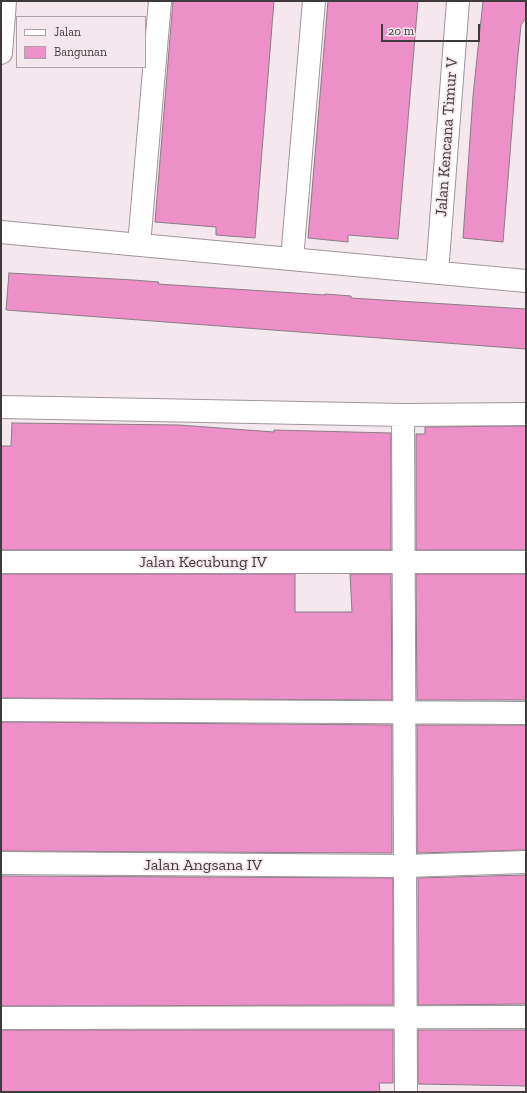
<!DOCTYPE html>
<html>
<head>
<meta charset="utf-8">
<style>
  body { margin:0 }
  #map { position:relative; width:527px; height:1093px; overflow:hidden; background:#f4e7ee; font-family:"Zilla Slab",serif }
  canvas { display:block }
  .frame { position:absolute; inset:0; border:2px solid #3f3a3c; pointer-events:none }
  .legend { position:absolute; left:16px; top:16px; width:130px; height:52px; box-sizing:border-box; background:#f4e7ee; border:1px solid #aca2a7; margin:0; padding:5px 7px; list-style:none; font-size:12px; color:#3f3a3c }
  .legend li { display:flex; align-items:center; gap:8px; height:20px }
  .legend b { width:20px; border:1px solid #aca2a7 }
  .scale { position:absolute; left:381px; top:24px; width:99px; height:18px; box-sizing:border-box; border:2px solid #3f3a3c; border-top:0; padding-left:5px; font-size:12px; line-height:14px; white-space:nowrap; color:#3f3a3c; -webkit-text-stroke:3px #f4e7ee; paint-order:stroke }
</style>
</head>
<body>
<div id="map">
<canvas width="527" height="1093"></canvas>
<div class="frame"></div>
<ul class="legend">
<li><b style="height:5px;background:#fff"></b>Jalan</li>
<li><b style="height:11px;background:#ed90c7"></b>Bangunan</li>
</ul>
<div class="scale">20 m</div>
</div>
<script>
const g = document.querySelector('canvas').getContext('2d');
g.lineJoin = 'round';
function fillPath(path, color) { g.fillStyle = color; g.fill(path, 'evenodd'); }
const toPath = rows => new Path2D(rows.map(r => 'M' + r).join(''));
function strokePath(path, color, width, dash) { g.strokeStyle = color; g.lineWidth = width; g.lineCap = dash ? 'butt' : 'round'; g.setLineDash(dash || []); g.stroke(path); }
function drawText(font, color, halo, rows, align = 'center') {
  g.font = font + ' "Zilla Slab",serif'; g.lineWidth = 3.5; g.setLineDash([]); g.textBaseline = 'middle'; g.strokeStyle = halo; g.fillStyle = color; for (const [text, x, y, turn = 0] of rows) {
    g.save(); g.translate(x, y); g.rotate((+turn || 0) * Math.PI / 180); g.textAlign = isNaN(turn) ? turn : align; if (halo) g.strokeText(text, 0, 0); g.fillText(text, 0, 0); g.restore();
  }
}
const building = toPath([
  [173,1,274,1,255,238,216,235,216,227,155,222,173,1],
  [328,1,418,1,398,239,348,235,348,242,308,238,328,1],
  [483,1,526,1,526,18,521,25,517,65,503,242,463,238,473,96,483,1],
  [9,273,133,280,159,282,158,284,325,295,325,294,351,296,351,298,526,309,526,349,6,310,9,273],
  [12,423,179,425,274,432,274,430,391,433,391,550,1,550,1,446,11,446,12,423],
  [526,426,526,550,416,550,416,434,425,434,425,427,526,426],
  [1,574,295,574,295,612,352,612,350,574,391,574,392,700,1,698,1,574],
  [416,574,526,574,526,700,417,700,416,574],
  [1,722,392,725,392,853,1,851,1,722],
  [417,725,526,725,526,850,417,853,417,725],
  [526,875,526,1004,418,1005,418,878,526,875],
  [1,876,393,878,393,1005,1,1006,1,876],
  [1,1030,393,1030,393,1083,379,1083,380,1092,1,1092,1,1030],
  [418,1030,526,1030,526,1086,418,1084,418,1030]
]);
fillPath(building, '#ed90c7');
strokePath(building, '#887d83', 1);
const street = toPath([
  [1,53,5,1],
  [1,232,526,281],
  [139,245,160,1],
  [292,259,314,1],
  [437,273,458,1],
  [1,407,403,415,526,414],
  [403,415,406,1092],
  [1,562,526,562],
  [1,710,526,713],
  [1,863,405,866,526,862],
  [1,1018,526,1017]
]);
strokePath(street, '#a0959b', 24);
strokePath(street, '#fff', 22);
drawText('16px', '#3f3a3c', '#f4e7ee', [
  ["Jalan Kencana Timur V",447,137,-86],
  ["Jalan Kecubung IV",203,562],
  ["Jalan Angsana IV",203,865]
]);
</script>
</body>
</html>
